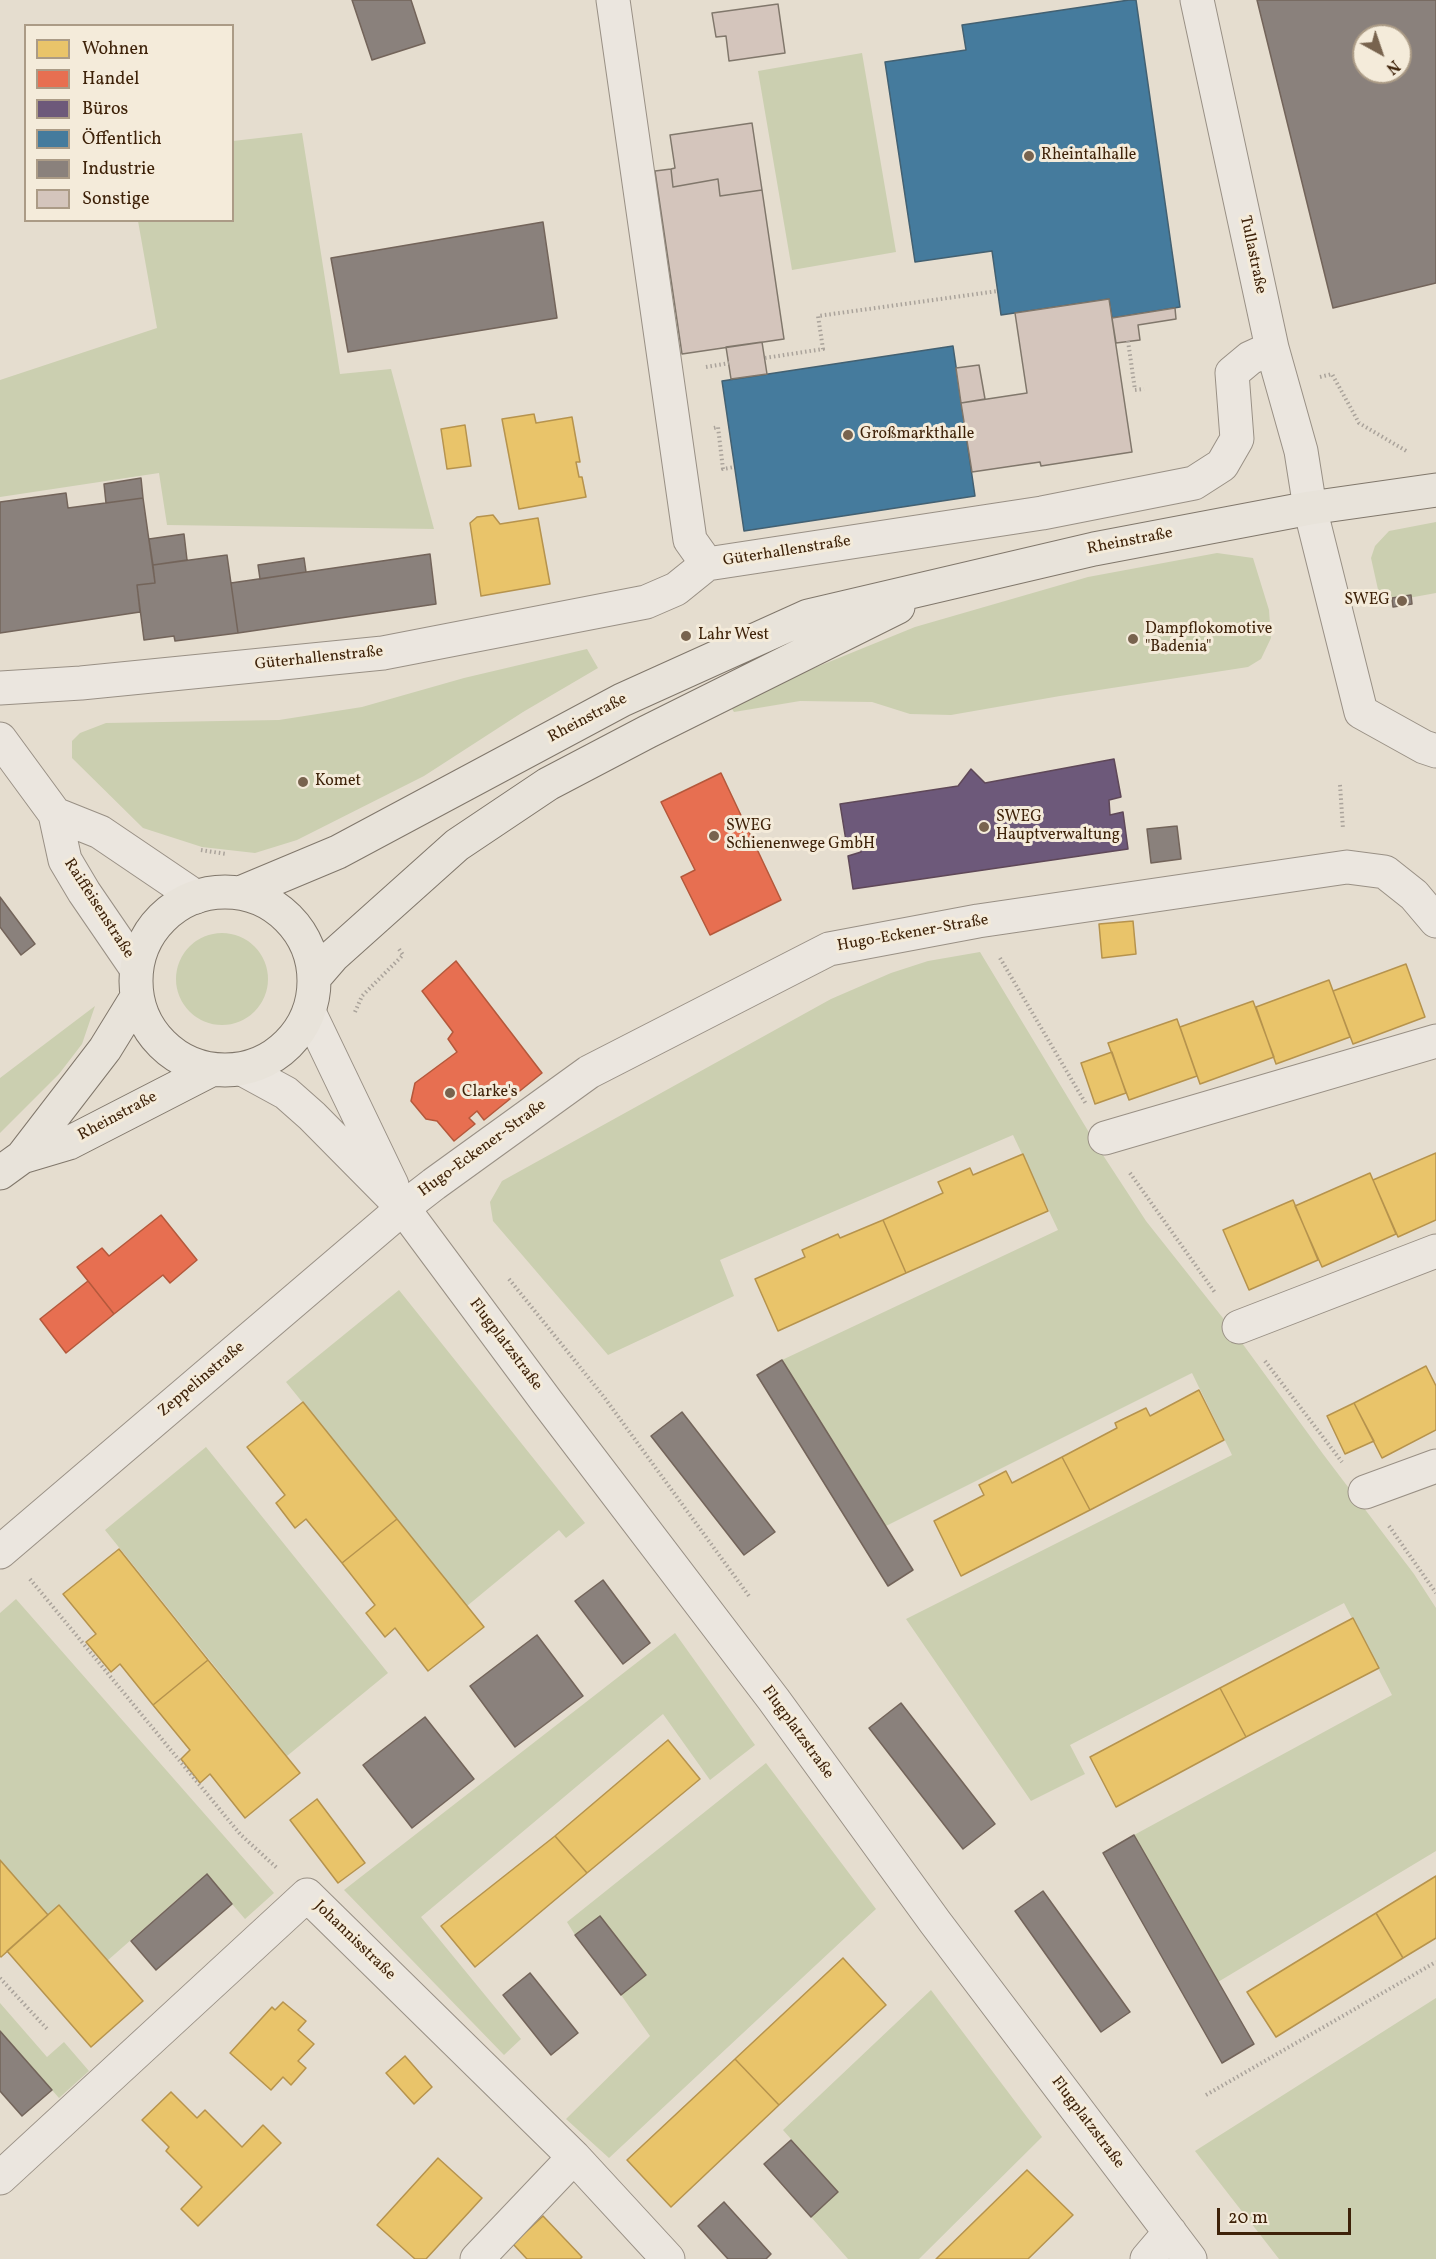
<!DOCTYPE html>
<html>
<head>
<meta charset="utf-8">
<style>
  body { margin:0 }
  #map { position:relative; width:1436px; height:2259px; overflow:hidden; background:#e5ddcf; font-family:Vollkorn,serif }
  canvas { display:block }
  .legend { position:absolute; left:24px; top:24px; width:210px; height:198px; box-sizing:border-box; background:#f4ebda; border:2px solid #ab9b86; margin:0; padding:8px 10px; list-style:none; font-size:18px; color:#3e2209 }
  .legend li { display:flex; align-items:center; gap:12px; height:30px }
  .legend b { width:30px; border:2px solid #ab9b86 }
  .north { position:absolute; left:1352px; top:24px; width:60px; height:60px; box-sizing:border-box; background:#f4ebda; border:2px solid #ab9b86; border-radius:50%; rotate:140deg; font-size:16px; font-weight:700; line-height:24px; text-align:center; color:#3e2209 }
  .north::after { content:''; display:block; margin:auto; width:21px; height:27px; background:#78634e; clip-path:polygon(50% 0,100% 100%,50% 72%,0 100%) }
  .scale { position:absolute; left:1217px; top:2208px; width:134px; height:27px; box-sizing:border-box; border:3px solid #3e2209; border-top:0; padding-left:8px; font-size:18px; line-height:21px; white-space:nowrap; color:#3e2209; -webkit-text-stroke:4px #f4ebda; paint-order:stroke }
</style>
</head>
<body>
<div id="map">
<canvas width="1436" height="2259"></canvas>
<ul class="legend">
<li><b style="height:16px;background:#e9c46a"></b>Wohnen</li>
<li><b style="height:16px;background:#e76f51"></b>Handel</li>
<li><b style="height:16px;background:#6d597a"></b>Büros</li>
<li><b style="height:16px;background:#457b9d"></b>Öffentlich</li>
<li><b style="height:16px;background:#8a817c"></b>Industrie</li>
<li><b style="height:16px;background:#d4c5bc"></b>Sonstige</li>
</ul>
<div class="north">N</div>
<div class="scale">20 m</div>
</div>
<script>
const g = document.querySelector('canvas').getContext('2d');
g.lineJoin = 'round';
function fillPath(path, color) { g.fillStyle = color; g.fill(path, 'evenodd'); }
const toPath = rows => new Path2D(rows.map(r => 'M' + r).join(''));
function strokePath(path, color, width, dash) { g.strokeStyle = color; g.lineWidth = width; g.lineCap = dash ? 'butt' : 'round'; g.setLineDash(dash || []); g.stroke(path); }
function drawText(font, color, halo, rows, align = 'center') {
  g.font = font + ' Vollkorn,serif'; g.lineWidth = 6; g.setLineDash([]); g.textBaseline = 'middle'; g.strokeStyle = halo; g.fillStyle = color; for (const [text, x, y, turn = 0] of rows) {
    g.save(); g.translate(x, y); g.rotate((+turn || 0) * Math.PI / 180); g.textAlign = isNaN(turn) ? turn : align; if (halo) g.strokeText(text, 0, 0); g.fillText(text, 0, 0); g.restore();
  }
}
fillPath(toPath([
  [862,53,896,252,792,270,758,71],
  [302,133,340,374,391,369,434,529,167,525,159,473,0,497,0,380,157,328,138,221,232,220,233,141],
  [1436,522,1436,593,1381,603,1371,558,1375,546,1389,531],
  [1217,553,1253,558,1269,610,1271,638,1261,659,1248,667,1060,696,951,715,910,714,872,702,800,701,734,712,728,703,915,627,1088,577],
  [587,649,598,668,523,712,424,776,297,840,255,853,202,847,143,828,72,758,72,741,80,733,106,723,279,720,362,707,464,678],
  '176 979a46 46 0 1 1 92 0a46 46 0 1 1-92 0Z',
  [980,952,1099,1149,1146,1221,1234,1332,1323,1454,1414,1574,1436,1608,1436,1851,1218,1982,1134,1835,1392,1695,1344,1603,1070,1745,1085,1774,1031,1801,906,1619,1232,1455,1192,1373,886,1526,782,1360,1058,1230,1013,1135,720,1260,734,1296,608,1355,493,1221,490,1202,502,1181,831,999,891,973,928,961],
  [95,1006,82,1044,59,1074,0,1133,0,1078],
  [399,1290,585,1523,566,1538,559,1530,467,1606,286,1382],
  [206,1447,388,1673,287,1756,105,1530],
  [16,1599,274,1893,245,1919,206,1874,107,1961,48,1915,0,1860,0,1613],
  [675,1633,755,1745,710,1780,663,1714,421,1917,521,2039,504,2055,344,1890],
  [766,1763,876,1909,609,2158,566,2119,650,2036,621,1995,646,1975,600,1916,575,1935,567,1922],
  [931,1990,1042,2137,919,2259,848,2259,811,2217,838,2192,783,2130],
  [1436,1998,1436,2259,1279,2259,1195,2151],
  [0,2003,47,2057,64,2042,89,2071,59,2098,0,2031]
]), '#cbcfb0');
const homes = toPath([
  [534,414,536,423,572,417,580,462,576,462,579,477,582,477,586,497,519,509,502,419,534,414],
  [465,425,471,466,447,469,441,429,465,425],
  [493,515,500,524,538,518,550,584,481,596,470,523,477,517,493,515],
  [1133,921,1136,954,1102,958,1099,924,1133,921],
  [1406,964,1425,1017,1353,1044,1333,991,1406,964],
  [1329,980,1350,1037,1276,1064,1256,1007,1329,980],
  [1253,1001,1274,1057,1200,1084,1180,1027,1253,1001],
  [1177,1019,1197,1076,1129,1100,1108,1043,1177,1019],
  [1112,1052,1126,1093,1095,1104,1081,1063,1112,1052],
  [1436,1153,1436,1220,1398,1237,1373,1180,1436,1153],
  [1023,1154,1048,1211,906,1273,883,1220,943,1193,938,1182,970,1168,973,1175,1023,1154],
  [1370,1173,1396,1234,1322,1267,1295,1206,1370,1173],
  [1293,1200,1318,1260,1249,1290,1223,1230,1293,1200],
  [883,1220,906,1273,778,1331,755,1279,805,1257,802,1250,838,1234,840,1238,883,1220],
  [1426,1366,1436,1386,1436,1430,1382,1458,1354,1403,1426,1366],
  [1199,1390,1224,1440,1090,1510,1062,1457,1117,1428,1115,1423,1146,1408,1150,1416,1199,1390],
  [303,1402,397,1519,342,1563,306,1519,295,1528,276,1503,285,1495,247,1447,303,1402],
  [1354,1403,1374,1441,1345,1454,1327,1416,1354,1403],
  [1062,1457,1090,1510,961,1576,934,1521,984,1495,979,1485,1006,1471,1012,1483,1062,1457],
  [397,1519,484,1627,428,1671,395,1628,385,1637,366,1613,375,1605,342,1563,397,1519],
  [119,1549,208,1660,153,1705,120,1664,111,1672,86,1642,96,1634,63,1594,119,1549],
  [1353,1618,1379,1668,1246,1737,1220,1688,1353,1618],
  [208,1660,300,1773,245,1818,210,1774,200,1783,181,1759,190,1750,153,1705,208,1660],
  [1220,1688,1246,1737,1116,1807,1090,1757,1220,1688],
  [668,1740,700,1779,587,1873,555,1836,668,1740],
  [317,1799,365,1863,338,1883,290,1820,317,1799],
  [555,1836,587,1873,475,1967,441,1926,555,1836],
  [0,1860,48,1915,1,1957,0,1956,0,1860],
  [1436,1876,1436,1938,1403,1958,1376,1913,1436,1876],
  [59,1905,143,2001,91,2047,7,1951,59,1905],
  [1376,1913,1403,1958,1276,2037,1247,1992,1376,1913],
  [843,1958,886,2005,779,2105,735,2059,843,1958],
  [283,2002,306,2021,298,2030,314,2044,298,2061,306,2068,291,2085,283,2077,271,2090,230,2053,272,2007,275,2010,283,2002],
  [405,2056,432,2087,414,2104,386,2073,405,2056],
  [735,2059,779,2105,671,2207,627,2160,735,2059],
  [171,2092,197,2118,205,2110,242,2147,263,2125,281,2143,198,2226,181,2209,202,2187,166,2151,169,2147,142,2120,171,2092],
  [438,2158,482,2198,426,2259,415,2259,377,2225,438,2158],
  [1027,2170,1073,2215,1028,2259,936,2259,1027,2170],
  [543,2216,582,2257,580,2259,527,2259,513,2244,543,2216]
]);
fillPath(homes, '#e9c46a');
strokePath(homes, '#b6934d', 1.5);
const shops = toPath([
  [721,773,781,900,710,935,681,877,695,870,661,802,721,773],
  [456,961,542,1073,484,1120,477,1111,469,1118,475,1124,454,1141,437,1121,426,1119,411,1101,415,1083,457,1052,448,1039,453,1032,422,991,456,961],
  [161,1215,197,1260,170,1283,163,1275,114,1314,77,1267,102,1248,109,1256,161,1215],
  [88,1281,114,1314,66,1353,40,1319,88,1281]
]);
fillPath(shops, '#e76f51');
strokePath(shops, '#b4583b', 1.5);
const offices = toPath([
  [1114,759,1121,797,1109,800,1110,815,1123,812,1128,849,853,889,848,856,861,852,860,838,846,841,840,804,958,786,971,769,985,783,1114,759]
]);
fillPath(offices, '#6d597a');
strokePath(offices, '#5f4858', 1.5);
const public = toPath([
  [1129,0,1136,0,1180,307,1112,318,1109,299,1001,315,992,251,915,262,885,62,966,50,962,25,1129,0],
  [953,346,975,496,744,531,722,381,953,346]
]);
fillPath(public, '#457b9d');
strokePath(public, '#436071', 1.5);
const industry = toPath([
  [352,0,411,0,425,43,372,60,352,0],
  [1257,0,1436,0,1436,283,1333,308,1257,0],
  [1364,36,1400,36,1400,72,1364,72,1364,36],
  [543,222,557,318,348,352,331,258,543,222],
  [141,478,143,498,106,503,104,484,141,478],
  [66,493,68,508,143,498,155,583,137,585,140,612,0,633,0,502,66,493],
  [184,534,187,560,153,565,149,539,184,534],
  [430,554,436,604,238,633,231,583,430,554],
  [227,555,238,633,175,641,174,636,144,640,137,585,155,583,153,565,227,555],
  [304,558,306,572,260,579,258,565,304,558],
  [1411,595,1412,604,1393,607,1392,598,1411,595],
  [1177,826,1181,859,1151,863,1147,829,1177,826],
  [0,897,35,944,21,955,0,927,0,897],
  [782,1360,913,1570,888,1586,757,1375,782,1360],
  [682,1412,775,1532,744,1555,651,1436,682,1412],
  [603,1580,650,1643,623,1664,575,1601,603,1580],
  [537,1635,583,1696,515,1747,470,1686,537,1635],
  [901,1703,995,1824,963,1849,869,1728,901,1703],
  [425,1717,474,1779,412,1828,363,1765,425,1717],
  [1134,1835,1254,2044,1222,2063,1103,1853,1134,1835],
  [207,1874,232,1904,156,1970,131,1941,207,1874],
  [1043,1891,1130,2012,1101,2032,1015,1911,1043,1891],
  [600,1916,646,1975,621,1995,575,1935,600,1916],
  [530,1973,578,2033,551,2055,503,1995,530,1973],
  [0,2031,52,2090,22,2116,0,2091,0,2031],
  [791,2140,838,2192,811,2217,764,2164,791,2140],
  [724,2202,771,2254,766,2259,728,2259,698,2226,724,2202]
]);
fillPath(industry, '#8a817c');
strokePath(industry, '#73645a', 1.5);
const building = toPath([
  [778,4,785,53,729,61,726,36,716,37,712,13,778,4],
  [752,123,762,190,720,196,718,179,673,187,671,169,675,168,670,135,752,123],
  [671,169,673,187,718,179,720,196,762,190,784,339,682,354,655,171,671,169],
  [1109,299,1132,452,1041,466,1040,462,972,472,961,403,1027,393,1015,313,1109,299],
  [1175,308,1176,319,1138,325,1140,340,1116,343,1112,318,1175,308],
  [762,342,767,374,731,379,726,347,762,342],
  [979,365,985,399,961,403,956,368,979,365]
]);
fillPath(building, '#d4c5bc');
strokePath(building, '#80776b', 1.5);
const minor = toPath([
  [613,0,690,540,707,564],
  [1197,0,1272,348,1301,451,1310,508,1361,712,1424,747,1436,751],
  [0,688,81,683,383,653,646,602,676,589,707,564,1042,513,1194,483,1222,465,1237,439,1232,373,1250,358,1272,348],
  [0,739,55,814,65,860,84,892,136,968],
  [55,814,100,832,196,897],
  [309,1012,392,1185],
  [242,1069,286,1093,312,1116,403,1208,547,1402,774,1700,935,1922,1190,2259],
  [1105,1138,1436,1041],
  [1239,1327,1436,1251],
  [1365,1492,1436,1466],
  [0,1552,403,1208,434,1184,589,1072,829,949,978,921,1347,867,1385,872,1414,895,1436,921],
  [0,2178,307,1895,574,2157,668,2259],
  [477,2259,574,2157],
  [1147,2259,1170,2232]
]);
const major = toPath([
  '136 981a89 89 0 1 1 178 0a89 89 0 1 1-178 0Z',
  [240,893,338,852,622,700,808,616,1094,549,1310,508,1436,490],
  [314,978,333,956,457,845,548,784,647,732,898,607],
  [22,1157,69,1143,211,1070],
  [0,1173,22,1157,105,1049,137,997]
]);
strokePath(minor, '#999085', 35);
strokePath(major, '#80776b', 35);
strokePath(toPath([
  [1128,341,1135,390,1144,389],
  [765,358,823,349,818,316,998,291],
  [706,367,729,363],
  [1320,377,1332,374,1359,423,1408,452],
  [714,428,718,427,723,469,734,467],
  [1340,785,1343,829],
  [201,850,226,854],
  [1000,958,1086,1104],
  [355,1012,362,996,403,955,399,949],
  [1130,1173,1216,1294],
  [509,1279,604,1397,749,1596],
  [1265,1361,1342,1462],
  [1389,1526,1436,1593],
  [30,1579,240,1834,278,1869],
  [0,1978,48,2030],
  [1206,2095,1436,1962]
]), '#aaa39b', 4, [1.5, 3]);
strokePath(minor, '#ebe6df', 33);
strokePath(major, '#e8e3da', 33);
for (const [x, y, r, color] of [
  [1029,156,6,"#78634e"],
  [848,435,6,"#78634e"],
  [1402,601,6,"#78634e"],
  [686,636,6,"#78634e"],
  [1133,639,6,"#78634e"],
  [303,782,6,"#78634e"],
  [984,827,6,"#78634e"],
  [714,836,6,"#78634e"],
  [450,1093,6,"#78634e"]
]) { const dot = new Path2D(); dot.arc(x, y, r, 0, 2 * Math.PI); g.fillStyle = color; g.fill(dot); strokePath(dot, '#f4ebda', 2); }
drawText('16px', '#3e2209', '#f4ebda', [
  ["Rheintalhalle",1041,156],
  ["Großmarkthalle",860,435],
  ["SWEG",1390,601,"right"],
  ["Dampflokomotive",1145,630],
  ["\"Badenia\"",1145,648],
  ["Lahr West",698,636],
  ["Komet",315,782],
  ["SWEG",996,818],
  ["Hauptverwaltung",996,836],
  ["SWEG",726,827],
  ["Schienenwege GmbH",726,845],
  ["Clarke's",462,1093]
], 'left');
drawText('16px', '#3e2209', '#f4ebda', [
  ["Tullastraße",1252,255,78],
  ["Rheinstraße",1130,542,-11],
  ["Güterhallenstraße",787,552,-9],
  ["Güterhallenstraße",319,659,-6],
  ["Rheinstraße",588,719,-28],
  ["Raiffeisenstraße",98,909,57],
  ["Hugo-Eckener-Straße",913,934,-10],
  ["Rheinstraße",118,1117,-28],
  ["Hugo-Eckener-Straße",483,1149,-36],
  ["Flugplatzstraße",505,1345,53],
  ["Zeppelinstraße",202,1380,-40],
  ["Flugplatzstraße",797,1733,54],
  ["Johannisstraße",354,1941,44],
  ["Flugplatzstraße",1087,2123,53]
]);
</script>
</body>
</html>
